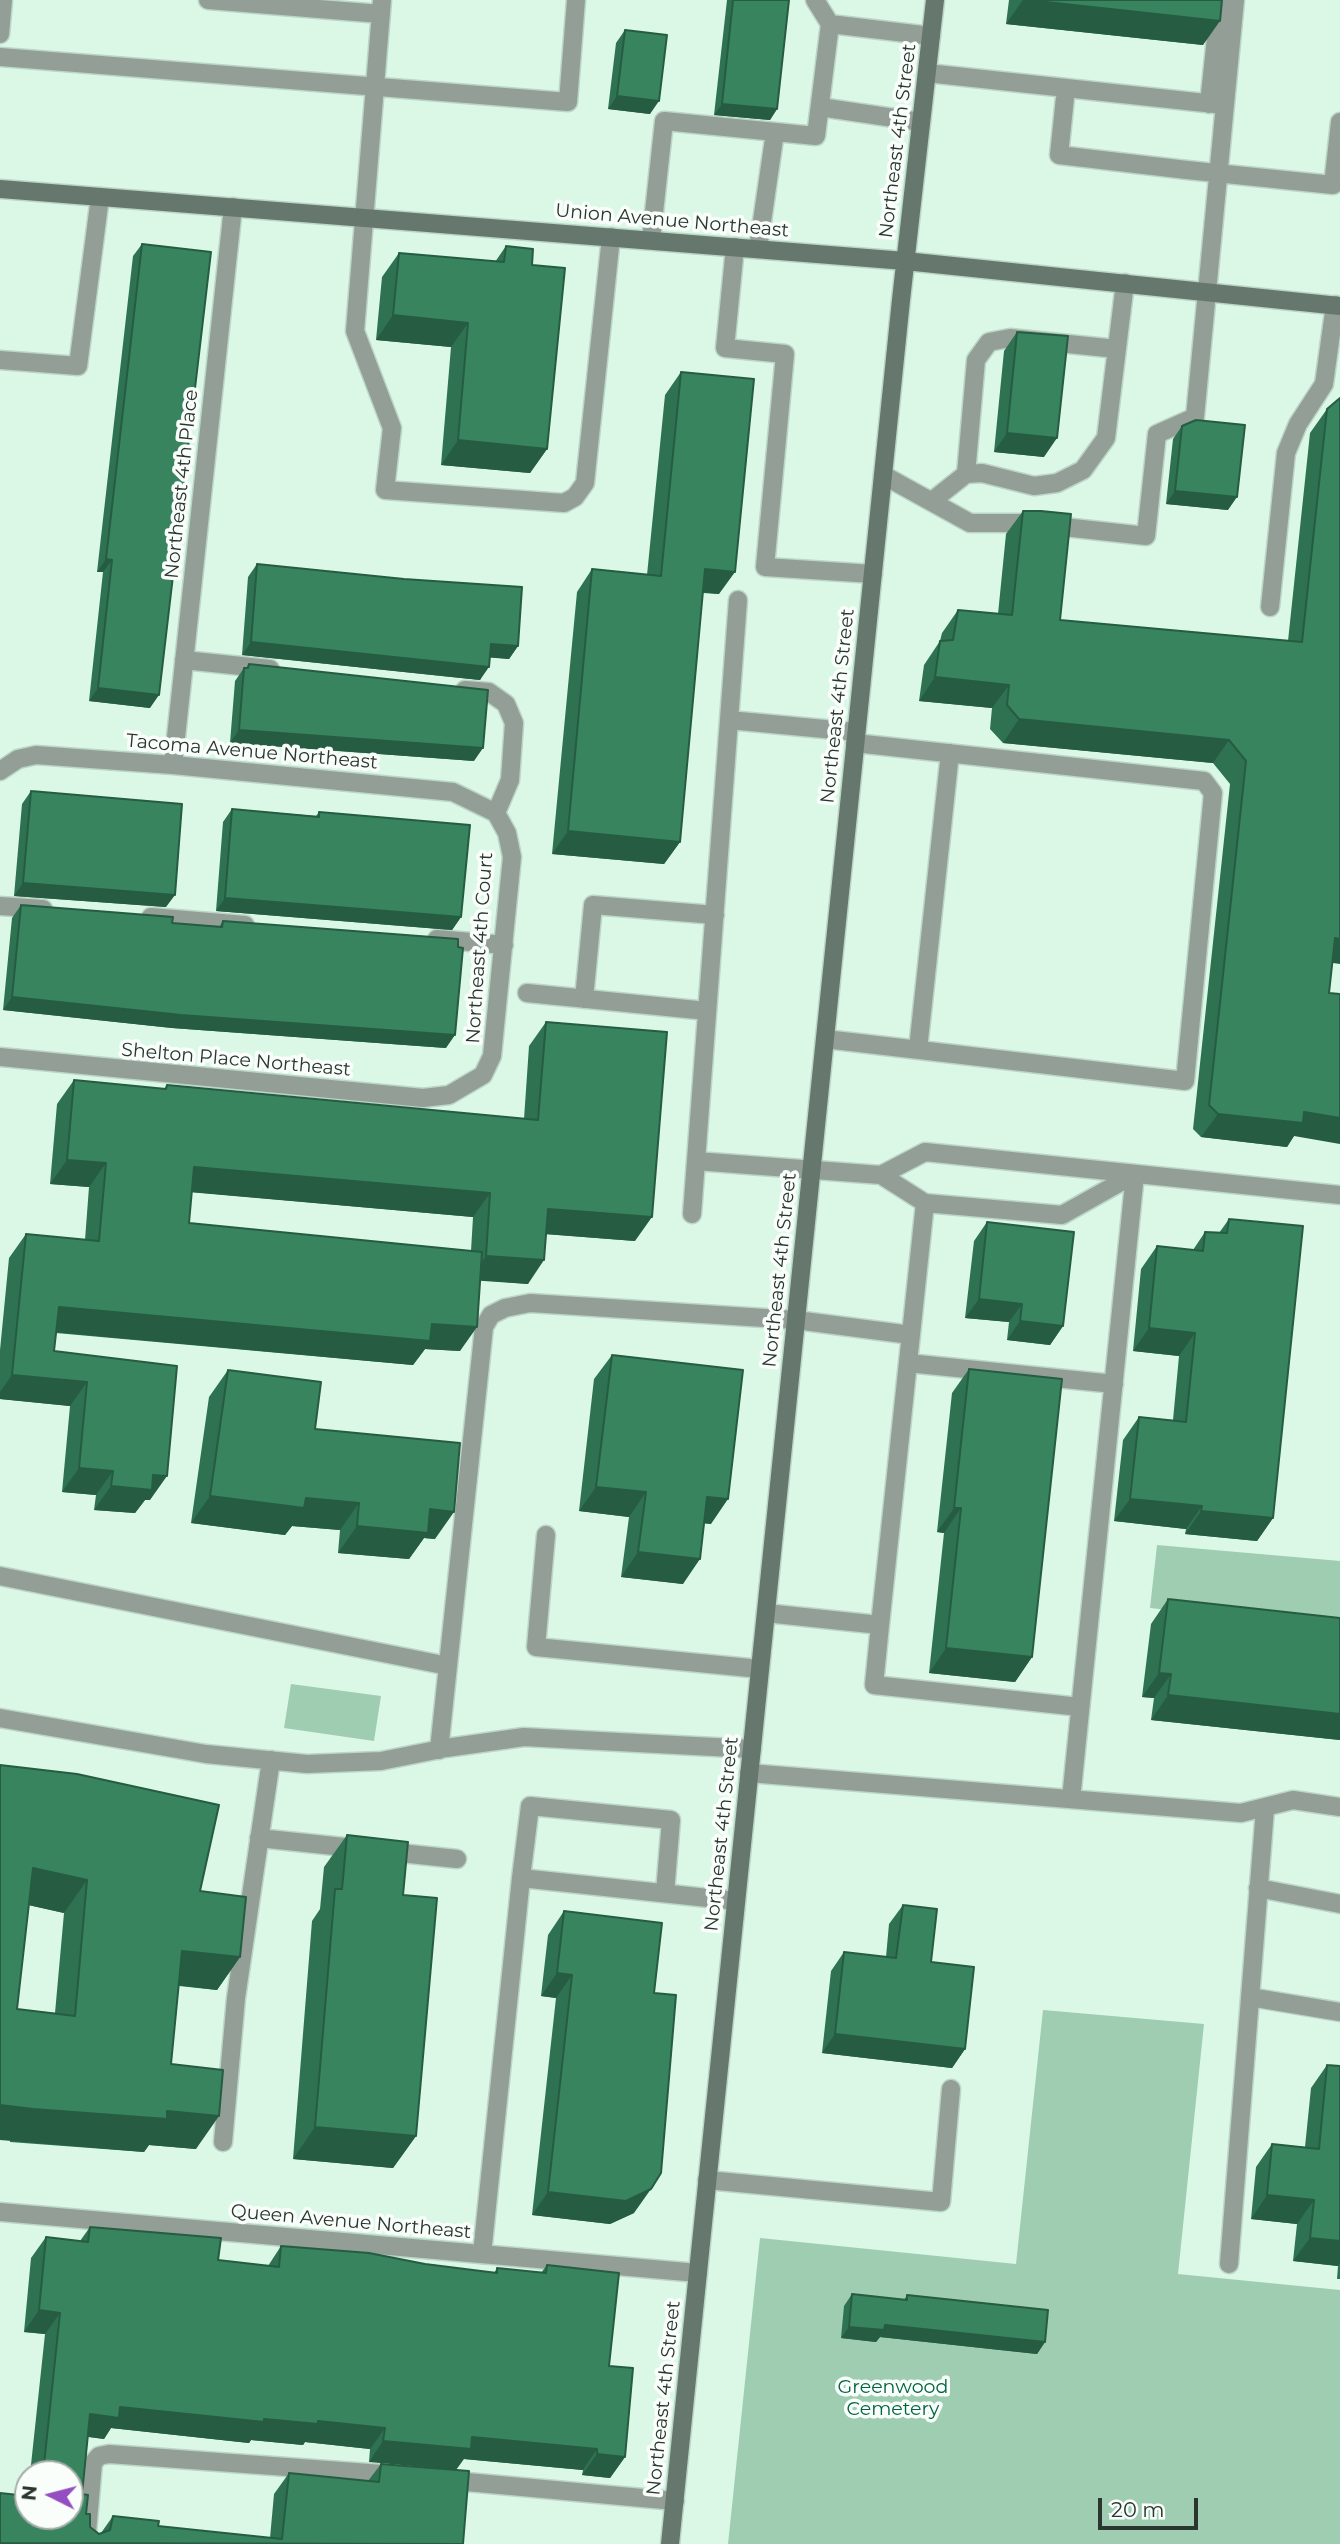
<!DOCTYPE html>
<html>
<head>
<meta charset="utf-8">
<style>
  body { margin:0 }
  #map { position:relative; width:1340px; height:2544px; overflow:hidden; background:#dbf8e7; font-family:Montserrat,sans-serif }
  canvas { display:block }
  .north { position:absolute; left:14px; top:2460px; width:70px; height:70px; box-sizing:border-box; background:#f9fefb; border:2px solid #a6aea9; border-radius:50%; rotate:276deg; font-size:19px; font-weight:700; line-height:28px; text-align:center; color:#2a362f }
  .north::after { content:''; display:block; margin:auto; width:24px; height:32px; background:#944ec1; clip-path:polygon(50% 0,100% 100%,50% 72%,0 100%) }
  .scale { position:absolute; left:1098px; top:2498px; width:100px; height:32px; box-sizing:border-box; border:4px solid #2a362f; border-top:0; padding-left:9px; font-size:21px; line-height:24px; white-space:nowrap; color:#2a362f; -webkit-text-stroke:5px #f9fefb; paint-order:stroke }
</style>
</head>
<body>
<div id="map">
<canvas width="1340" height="2544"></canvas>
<div class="north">N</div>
<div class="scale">20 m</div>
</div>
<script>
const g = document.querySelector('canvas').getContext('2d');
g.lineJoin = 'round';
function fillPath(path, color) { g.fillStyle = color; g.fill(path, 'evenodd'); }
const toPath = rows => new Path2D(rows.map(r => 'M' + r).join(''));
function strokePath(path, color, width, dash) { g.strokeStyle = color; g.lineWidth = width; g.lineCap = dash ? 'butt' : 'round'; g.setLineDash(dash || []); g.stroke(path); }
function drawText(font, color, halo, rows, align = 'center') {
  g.font = font + ' Montserrat,sans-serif'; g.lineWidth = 7; g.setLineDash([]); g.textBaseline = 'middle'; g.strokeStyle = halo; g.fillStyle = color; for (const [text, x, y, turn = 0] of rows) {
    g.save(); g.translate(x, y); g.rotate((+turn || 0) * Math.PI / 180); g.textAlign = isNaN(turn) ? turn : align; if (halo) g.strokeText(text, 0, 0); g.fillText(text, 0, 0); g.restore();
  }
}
fillPath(toPath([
  [1157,1545,1340,1561,1340,1629,1150,1608],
  [291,1684,381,1696,374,1741,284,1728],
  [1043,2010,1204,2024,1178,2274,1340,2290,1340,2544,728,2544,760,2238,1016,2264]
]), '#9fcdb2');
const lane = toPath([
  [208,0,381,14],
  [382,0,355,331,392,428,385,490,564,503,575,497,585,483,611,237],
  [830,24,931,36],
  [0,34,3,0],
  [0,57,568,102,576,0],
  [927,73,1224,105],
  [1066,88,1059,155,1187,170,1333,185,1340,122],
  [1209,104,1220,0],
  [820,107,921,122],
  [651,240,664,121,816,136,830,24,815,0],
  [735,247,725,348,785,354,765,567,873,574],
  [758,249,775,132],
  [0,360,78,366,100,197],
  [966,474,976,360,989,342,1010,338,1117,349],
  [883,475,970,523,1027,523,1146,536,1157,434,1195,417,1235,0],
  [932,501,966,474,982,473,1034,486,1057,483,1083,470,1106,438,1125,283],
  [1270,607,1286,453,1298,424,1324,384,1335,305],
  [729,720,856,732],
  [527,993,707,1011],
  [584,999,593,905,715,915],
  [825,1039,1185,1081,1213,793,1204,781,855,743],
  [918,1049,950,753],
  [696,1161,881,1175,925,1152,1340,1195],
  [881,1175,925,1203,1062,1215,1135,1174,1071,1799],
  [692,1214,738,600],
  [908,1363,1114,1384],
  [546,1535,536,1647,760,1669],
  [0,1576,448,1666],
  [766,1613,880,1625,925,1203],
  [880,1625,874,1685,1080,1707],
  [0,1718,206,1754,307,1764,381,1761,446,1748,524,1737,752,1749],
  [439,1750,484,1327,491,1315,505,1308,530,1303,796,1320,911,1335],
  [749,1773,1241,1813,1293,1800,1340,1807],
  [259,1838,457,1859],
  [521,1878,530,1806,671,1820,665,1893],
  [1258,1888,1340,1904],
  [1250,1997,1340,2012],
  [223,2142,236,1998,271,1760],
  [707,2180,941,2202,951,2089],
  [482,2254,521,1878,736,1901],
  [1229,2264,1265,1809],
  [445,2480,675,2501],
  [86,2544,93,2463,99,2456,109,2454,396,2475]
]);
const street = toPath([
  [184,660,270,669],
  [173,765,233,207],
  [0,771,18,759,36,755,173,765,453,792,496,813],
  [0,906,43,909],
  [151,917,245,925],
  [437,939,504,945],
  [0,1057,423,1098,449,1095,483,1075,492,1056,512,857,507,833,496,813,510,780,514,723,506,704,489,692,465,690],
  [0,2212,698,2273]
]);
const secondary = toPath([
  [0,189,905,261,1340,306],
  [670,2544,901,300,935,0]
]);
strokePath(lane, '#bbd5c6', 21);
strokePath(street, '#bbd5c6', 21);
strokePath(secondary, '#bbd5c6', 21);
strokePath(lane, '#939e97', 18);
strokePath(street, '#939e97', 18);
strokePath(secondary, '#66786d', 18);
fillPath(toPath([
  [727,0,789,0,777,109,770,120,714,115],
  [1009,0,1222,0,1203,45,1006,24],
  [625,30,650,114,608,109,616,43],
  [142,244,150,708,89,701,103,572,97,572,133,256],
  [506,246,532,265,547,449,530,473,441,465,451,347,376,340,382,277,399,253,495,262],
  [1017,332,1044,457,994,452,1004,351],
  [681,372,719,594,703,593,680,842,664,864,552,854,577,592,592,569,647,575,665,395],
  [1327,409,1333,963,1294,1136,1287,1147,1201,1137,1193,1129,1230,784,1213,763,1003,743,990,729,992,708,919,701,924,665,940,641,942,633,958,610,998,614,1006,534,1023,511,1060,620,1288,641,1310,433],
  [1182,426,1228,510,1166,504,1173,439],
  [257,564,404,579,518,646,509,659,490,657,480,680,242,655,248,577],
  [249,664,474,761,230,743,235,681,244,668,246,668],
  [31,791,166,907,14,896,22,804],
  [232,809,316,816,319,812,461,917,452,930,216,911,223,822],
  [21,905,172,923,219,927,223,921,446,1048,172,1028,3,1010,12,918],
  [546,1022,635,1241,546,1234,528,1284,480,1280,460,1351,425,1349,413,1365,56,1333,54,1351,177,1366,150,1500,145,1500,135,1513,94,1510,96,1495,62,1492,70,1406,0,1399,0,1350,9,1258,26,1234,85,1240,89,1187,50,1184,57,1104,74,1080,164,1089,167,1085,524,1119,529,1046],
  [192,1192,473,1217,471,1251,189,1223],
  [1229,1219,1273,1518,1257,1541,1185,1534,1186,1529,1114,1521,1123,1440,1139,1417,1173,1420,1179,1356,1133,1351,1141,1269,1157,1246,1193,1250,1205,1232,1219,1233],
  [987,1222,1063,1326,1050,1345,1007,1340,1009,1322,965,1318,974,1241],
  [612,1355,711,1524,704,1523,683,1584,621,1577,629,1517,579,1511,594,1379],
  [969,1369,1032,1657,1015,1682,929,1673,944,1533,937,1532,952,1393],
  [228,1370,315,1429,435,1539,424,1538,409,1559,338,1553,340,1530,292,1526,285,1535,191,1523,209,1397],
  [1168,1599,1340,1618,1340,1740,1151,1720,1154,1698,1142,1697,1151,1624],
  [0,1765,200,1891,240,1957,217,1990,179,1986,171,2064,196,2149,149,2145,144,2152,10,2142],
  [29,1905,64,1913,55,2013,17,2009],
  [347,1835,403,1895,416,2136,393,2168,293,2159,312,1921,320,1909,324,1867],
  [903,1905,931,1962,965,2049,952,2068,822,2053,831,1971,844,1952,886,1957,889,1924],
  [564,1911,654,1993,634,2213,610,2224,532,2215,556,1998,541,1996,548,1935],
  [1327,2065,1340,2066,1340,2279,1337,2279,1338,2266,1293,2261,1297,2224,1251,2219,1256,2167,1272,2144,1305,2147,1311,2088],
  [90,2227,218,2260,268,2266,281,2246,494,2273,497,2268,541,2273,547,2265,609,2366,625,2457,610,2478,582,2475,583,2470,464,2459,369,2462,370,2449,305,2442,303,2445,251,2440,249,2443,111,2428,104,2439,88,2437,82,2494,90,2527,99,2534,101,2533,113,2516,158,2526,270,2538,274,2494,289,2473,368,2481,381,2464,463,2544,0,2544,70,2474,30,2474,45,2334,24,2332,31,2258,46,2237,80,2241],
  [852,2294,904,2300,907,2295,1045,2342,1037,2354,880,2337,876,2342,841,2338,844,2306]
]), '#2f7252');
fillPath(toPath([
  [1023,0,1028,0,1220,21,1203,45,1006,24],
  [617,96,659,101,650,114,608,109],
  [722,104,777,109,770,120,714,115],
  [393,315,468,323,451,347,376,340],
  [1007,433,1057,438,1044,457,994,452],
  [458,440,547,449,530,473,441,465],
  [1175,491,1237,497,1228,510,1166,504],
  [106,559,112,560,103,572,97,572],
  [705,569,735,572,719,594,689,591],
  [251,642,489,667,480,680,242,655],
  [491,644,518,646,509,659,482,657],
  [935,677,1009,685,992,708,919,701],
  [98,688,159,695,150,708,89,701],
  [1019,719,1229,740,1213,763,1003,743],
  [239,730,483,748,474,761,230,743],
  [568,831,680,842,664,864,552,854],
  [23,883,175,895,166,907,14,896],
  [225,898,461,917,452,930,216,911],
  [1335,938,1340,939,1340,964,1319,961],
  [12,997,455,1035,446,1048,172,1028,3,1010],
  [1304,1112,1340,1118,1340,1144,1294,1136,1287,1147,1201,1137,1218,1114],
  [67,1160,106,1163,89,1187,50,1184],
  [194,1167,490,1193,473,1217,177,1191],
  [548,1209,652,1217,635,1241,531,1233],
  [486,1256,544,1260,528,1284,469,1280],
  [979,1299,1022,1304,1009,1322,965,1318],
  [59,1307,432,1324,477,1327,460,1351,425,1349,413,1365,42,1331],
  [1020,1321,1063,1326,1050,1345,1007,1340],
  [1149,1328,1195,1333,1179,1356,1133,1351],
  [12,1375,87,1382,70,1406,0,1399,0,1392],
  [79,1468,113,1471,96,1495,62,1492],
  [153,1475,167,1476,150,1500,145,1500,135,1513,94,1510,111,1486],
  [596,1487,646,1492,629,1517,579,1511],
  [210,1496,306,1498,359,1503,340,1530,292,1526,285,1535,191,1523],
  [707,1497,728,1499,711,1524,690,1522],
  [1130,1499,1202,1506,1186,1529,1114,1521],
  [954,1508,961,1508,944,1533,937,1532],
  [430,1509,454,1512,435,1539,424,1538,409,1559,338,1553,357,1526],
  [1201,1511,1273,1518,1257,1541,1185,1534],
  [638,1552,700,1559,683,1584,621,1577],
  [946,1648,1032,1657,1015,1682,929,1673],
  [1159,1673,1171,1674,1154,1698,1142,1697],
  [1168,1695,1340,1714,1340,1740,1151,1720],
  [33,1868,87,1880,64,1913,10,1901],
  [182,1951,240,1957,217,1990,159,1983],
  [557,1973,572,1975,556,1998,541,1996],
  [835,2034,965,2049,952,2068,822,2053],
  [0,2105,167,2111,219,2116,196,2149,149,2145,144,2152,0,2140],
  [315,2127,416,2136,393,2168,293,2159],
  [651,2189,634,2213,610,2224,532,2215,548,2192],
  [1267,2195,1314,2200,1297,2224,1251,2219],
  [1310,2238,1340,2241,1340,2263,1338,2266,1293,2261],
  [39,2310,60,2313,45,2334,24,2332],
  [885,2325,1045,2342,1037,2354,880,2337,876,2342,841,2338,849,2327],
  [120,2407,264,2419,318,2421,385,2428,370,2449,305,2442,303,2445,251,2440,249,2443,111,2428,104,2439,76,2435,90,2414],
  [472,2437,597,2449,583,2470,464,2459,456,2470,369,2462,383,2441],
  [597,2454,625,2457,610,2478,582,2475]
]), '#265c42');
const building = toPath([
  [733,0,789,0,777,109,722,104,733,0],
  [1028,0,1222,0,1220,21,1028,0],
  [625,30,667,35,659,101,617,96,625,30],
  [142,244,211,252,159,695,98,688,112,560,106,559,142,244],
  [506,246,533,249,532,265,565,268,547,449,458,440,468,323,393,315,399,253,504,262,506,246],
  [1017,332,1068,336,1057,438,1007,433,1017,332],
  [681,372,754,379,735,572,705,569,680,842,568,831,592,569,661,576,681,372],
  [1340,398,1340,939,1335,938,1329,993,1340,994,1340,1118,1304,1112,1303,1123,1218,1114,1209,1105,1246,761,1229,740,1019,719,1007,705,1009,685,935,677,940,641,953,640,958,610,1012,615,1023,511,1041,511,1071,514,1060,620,1302,642,1327,409,1340,398],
  [1196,420,1245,425,1237,497,1175,491,1182,426,1196,420],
  [257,564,404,579,522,587,518,646,491,644,489,667,251,642,257,564],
  [249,664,488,690,483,748,239,730,244,668,248,668,249,664],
  [31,791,182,804,175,895,23,883,31,791],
  [232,809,319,817,319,812,470,825,461,917,225,898,232,809],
  [21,905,173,917,172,923,222,927,223,921,458,939,458,947,463,948,455,1035,181,1015,12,997,21,905],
  [546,1022,667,1032,652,1217,548,1209,544,1260,486,1256,490,1193,194,1167,189,1223,482,1252,477,1327,432,1324,430,1341,59,1307,54,1351,177,1366,167,1476,153,1475,152,1490,111,1486,113,1471,79,1468,87,1382,12,1375,26,1234,99,1241,106,1163,67,1160,74,1080,166,1089,167,1085,538,1120,546,1022],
  [1229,1219,1303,1226,1273,1518,1201,1511,1202,1506,1130,1499,1139,1417,1186,1422,1195,1333,1149,1328,1157,1246,1203,1251,1205,1232,1227,1233,1229,1219],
  [987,1222,1074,1232,1063,1326,1020,1321,1022,1304,979,1299,987,1222],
  [612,1355,743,1370,728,1499,707,1497,700,1559,638,1552,646,1492,596,1487,612,1355],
  [969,1369,1062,1379,1032,1657,946,1648,961,1508,954,1508,969,1369],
  [228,1370,321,1382,315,1429,460,1443,454,1512,430,1509,428,1533,357,1526,359,1503,306,1498,304,1508,210,1496,228,1370],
  [1168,1599,1340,1618,1340,1714,1168,1695,1171,1674,1159,1673,1168,1599],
  [0,1765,77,1774,219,1805,200,1891,246,1897,240,1957,182,1951,171,2064,223,2070,219,2116,167,2111,167,2119,33,2109,0,2105,0,1765],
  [33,1868,87,1880,75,2016,17,2009,33,1868],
  [347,1835,408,1842,403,1895,437,1898,416,2136,315,2127,335,1889,342,1889,347,1835],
  [903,1905,937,1909,931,1962,974,1967,965,2049,835,2034,844,1952,896,1958,903,1905],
  [564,1911,662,1923,654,1993,676,1995,661,2173,651,2189,626,2201,548,2192,572,1975,557,1973,564,1911],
  [1327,2065,1340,2066,1340,2241,1310,2238,1314,2200,1267,2195,1272,2144,1319,2149,1327,2065],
  [90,2227,221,2238,218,2260,279,2267,281,2246,369,2253,425,2264,497,2273,497,2268,546,2273,547,2265,619,2273,609,2366,633,2368,625,2457,597,2454,597,2449,472,2437,471,2449,383,2441,385,2428,318,2421,318,2424,264,2419,264,2422,120,2407,119,2418,90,2414,82,2494,88,2495,86,2514,90,2514,90,2527,99,2534,110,2530,113,2516,159,2521,158,2526,282,2539,289,2473,379,2482,381,2464,469,2471,463,2544,0,2543,0,2493,28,2496,28,2516,70,2516,70,2474,43,2474,60,2313,39,2310,46,2237,88,2242,90,2227],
  [852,2294,907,2300,907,2295,1048,2310,1045,2342,885,2325,884,2330,849,2327,852,2294]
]);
fillPath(building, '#37845f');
strokePath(building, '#265c42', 2);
drawText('19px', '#2a362f', '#f9fefb', [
  ["Northeast 4th Street",898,141,-83],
  ["Union Avenue Northeast",672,221,5],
  ["Northeast 4th Place",182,484,-84],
  ["Northeast 4th Street",838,706,-84],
  ["Tacoma Avenue Northeast",252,752,5],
  ["Northeast 4th Court",480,948,-86],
  ["Shelton Place Northeast",236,1060,5],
  ["Northeast 4th Street",780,1270,-84],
  ["Northeast 4th Street",722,1834,-84],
  ["Queen Avenue Northeast",351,2222,5],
  ["Northeast 4th Street",664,2398,-84]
]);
drawText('19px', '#016440', '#f9fefb', [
  ["Greenwood",893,2387],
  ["Cemetery",893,2409]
]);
</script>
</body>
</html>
